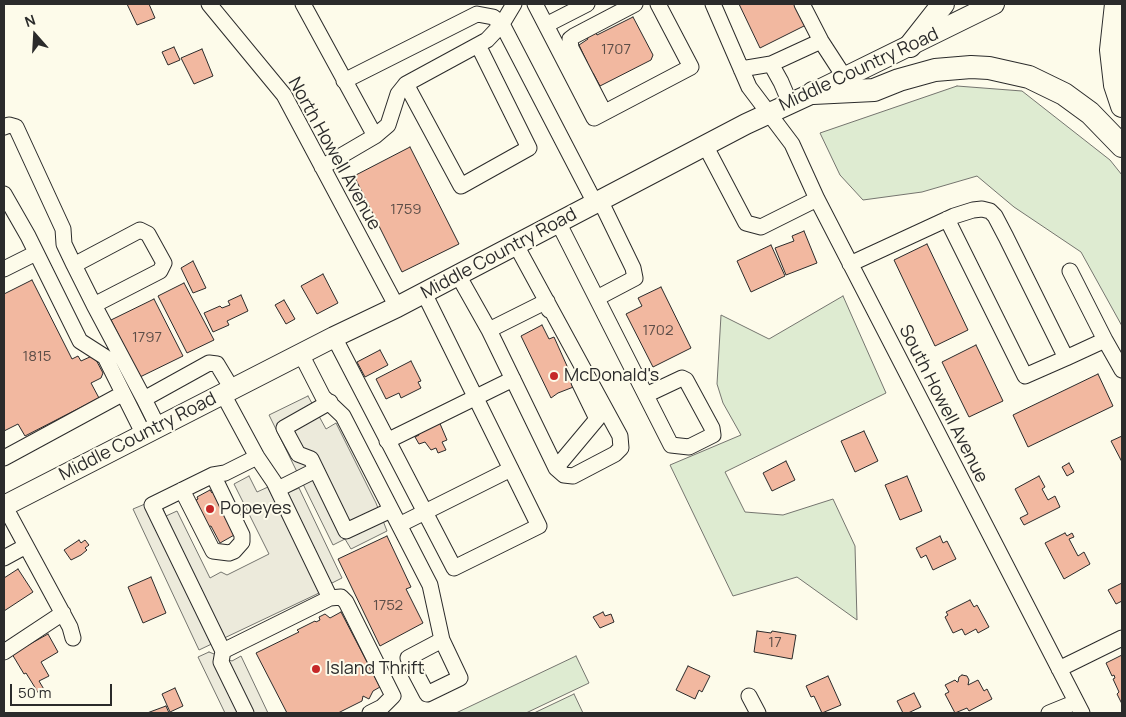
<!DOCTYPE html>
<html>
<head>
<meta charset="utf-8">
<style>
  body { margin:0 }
  #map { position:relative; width:1126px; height:717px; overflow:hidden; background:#fdfbea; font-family:Manrope,sans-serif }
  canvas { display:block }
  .frame { position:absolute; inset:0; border:5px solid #2b2b2b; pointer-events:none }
  .north { position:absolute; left:10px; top:10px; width:50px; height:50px; -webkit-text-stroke:4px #fdfbea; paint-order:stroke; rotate:341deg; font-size:14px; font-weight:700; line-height:20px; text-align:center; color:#2b2b2b }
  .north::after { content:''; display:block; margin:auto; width:18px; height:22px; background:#2b2b2b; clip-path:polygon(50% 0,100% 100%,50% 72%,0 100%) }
  .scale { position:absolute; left:10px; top:684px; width:102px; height:22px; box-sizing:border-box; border:2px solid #2b2b2b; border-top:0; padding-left:6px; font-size:15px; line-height:18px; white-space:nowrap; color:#2b2b2b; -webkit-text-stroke:4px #fdfbea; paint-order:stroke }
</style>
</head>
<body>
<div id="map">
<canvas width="1126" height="717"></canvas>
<div class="frame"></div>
<div class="north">N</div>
<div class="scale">50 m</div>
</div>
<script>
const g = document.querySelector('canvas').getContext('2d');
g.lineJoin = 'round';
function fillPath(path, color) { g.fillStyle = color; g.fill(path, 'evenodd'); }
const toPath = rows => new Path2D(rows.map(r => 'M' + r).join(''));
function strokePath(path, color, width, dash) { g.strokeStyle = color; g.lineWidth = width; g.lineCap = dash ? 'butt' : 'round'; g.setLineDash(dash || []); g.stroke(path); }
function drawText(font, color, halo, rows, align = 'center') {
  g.font = font + ' Manrope,sans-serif'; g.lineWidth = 4; g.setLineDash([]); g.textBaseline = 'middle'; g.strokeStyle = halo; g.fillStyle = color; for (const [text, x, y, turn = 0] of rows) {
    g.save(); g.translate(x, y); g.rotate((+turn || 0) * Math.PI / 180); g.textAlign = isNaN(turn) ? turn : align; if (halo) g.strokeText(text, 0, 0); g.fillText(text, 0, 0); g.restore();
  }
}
const green = toPath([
  [957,86,1022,91,1110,160,1122,175,1122,326,1081,252,1014,207,977,176,922,192,863,200,840,175,820,133,957,86],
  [843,296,886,393,725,472,745,512,783,515,833,499,855,546,857,620,797,577,733,596,670,465,741,435,723,403,717,384,721,315,769,339,843,296],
  [576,656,589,683,526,713,456,713,576,656],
  [574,694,583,713,534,713,574,694]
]);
fillPath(green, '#deebd1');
strokePath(green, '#74746e', 1);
const parking = toPath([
  [308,396,326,429,336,423,376,503,387,531,351,549,345,539,333,545,269,415,308,396],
  [249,476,257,492,268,487,274,499,299,488,342,578,332,583,317,594,199,650,133,509,145,504,163,509,166,516,177,511,210,578,221,572,227,575,269,554,234,484,249,476],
  [209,652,232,661,241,656,268,713,225,713,198,657,209,652]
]);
fillPath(parking, '#eceadb');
strokePath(parking, '#74746e', 1);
const building = toPath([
  [127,4,149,4,155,18,137,25,127,4],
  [739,4,796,4,806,25,760,48,739,4],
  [633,17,653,55,651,60,600,86,593,73,590,75,584,63,587,62,579,45,588,39,586,36,595,31,597,35,633,17],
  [174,47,180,60,168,65,162,52,174,47],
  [202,49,213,76,194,84,181,58,202,49],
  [410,147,459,244,402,272,354,176,410,147],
  [804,231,817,263,786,275,775,248,794,241,792,236,804,231],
  [927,244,968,330,935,346,894,260,927,244],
  [771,245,785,276,751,292,737,261,771,245],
  [193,261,206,288,193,293,181,268,193,261],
  [323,274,338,303,317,314,301,286,323,274],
  [32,280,72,359,78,356,81,361,92,356,95,358,103,373,101,378,91,383,99,398,25,436,18,424,4,431,4,294,32,280],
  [184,283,214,340,187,353,158,296,184,283],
  [661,287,691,348,653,367,626,314,642,306,638,298,661,287],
  [241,295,248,311,227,321,229,325,213,332,204,313,220,306,222,308,230,305,228,301,241,295],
  [154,299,183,356,140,377,111,320,154,299],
  [284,300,295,319,286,324,275,305,284,300],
  [542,325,549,339,554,337,576,386,558,393,551,398,521,336,542,325],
  [976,345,1003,401,969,417,942,362,976,345],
  [380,350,388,365,365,377,357,362,380,350],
  [411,361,421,381,418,382,421,388,401,398,399,393,386,399,376,379,411,361],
  [1098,374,1113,406,1028,447,1013,415,1098,374],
  [438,419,447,440,442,442,446,450,438,453,436,448,431,450,425,442,419,444,415,437,419,435,417,429,438,419],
  [864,431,878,461,855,472,841,441,864,431],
  [1122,436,1122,462,1111,441,1122,436],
  [786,461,795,480,772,491,763,473,786,461],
  [1069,463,1074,472,1067,476,1062,467,1069,463],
  [907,476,922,511,900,520,885,485,907,476],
  [1039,476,1045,487,1042,489,1048,500,1055,496,1060,507,1024,525,1020,518,1028,514,1015,489,1039,476],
  [210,490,212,493,214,491,236,534,220,543,211,526,207,527,196,500,198,499,197,497,210,490],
  [1065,533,1067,536,1072,533,1074,537,1069,539,1078,556,1084,552,1090,564,1064,579,1045,543,1065,533],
  [387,536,411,587,406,589,423,623,380,646,338,559,387,536],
  [940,536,943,543,947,541,956,559,933,570,926,555,921,558,916,548,940,536],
  [79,540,81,543,85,540,89,545,85,548,87,550,81,555,71,560,64,550,79,540],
  [18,569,33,592,4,611,4,578,18,569],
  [151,577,166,613,143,623,128,587,151,577],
  [1122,583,1122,601,1116,604,1108,590,1122,583],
  [970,600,974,607,977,605,989,627,978,633,976,629,965,635,962,629,953,633,945,617,948,615,946,612,970,600],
  [341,612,380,687,373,691,369,699,363,696,362,701,338,713,287,713,256,653,299,632,297,630,315,621,316,622,320,620,319,617,325,614,330,618,341,612],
  [603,612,605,616,611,614,614,622,600,628,593,617,603,612],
  [757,631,771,633,772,631,796,635,792,659,754,652,757,631],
  [48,634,58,652,41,662,49,676,39,681,45,691,39,694,26,673,24,674,12,654,48,634],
  [1122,655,1122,704,1117,694,1119,692,1113,679,1115,678,1114,675,1112,676,1106,663,1122,655],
  [688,666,710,676,702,692,699,690,695,699,676,690,688,666],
  [962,675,967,676,969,680,968,685,978,680,984,691,987,689,992,699,969,711,967,708,955,713,945,694,949,692,945,685,955,680,957,682,958,682,959,677,962,675],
  [828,676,841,705,822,713,814,696,811,697,806,686,828,676],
  [175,688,183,706,170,712,162,694,175,688],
  [914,693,921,707,908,713,903,713,897,701,914,693],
  [166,706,169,713,147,713,166,706]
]);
fillPath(building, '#f2b8a0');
strokePath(building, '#2b2b2b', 1);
const minor = toPath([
  [209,4,284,95,397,307],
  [303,4,375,136],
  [535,4,594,118,691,67,658,4],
  [713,4,749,87,792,144,817,199,1082,713],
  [802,4,821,41,845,78],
  [546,25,587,4],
  [771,64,781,82,790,103],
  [741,69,771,64,821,41],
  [344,81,477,14,493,17,502,24,595,203],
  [406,84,461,186,529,148,478,45],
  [604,112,571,48,570,39,574,36,635,4],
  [4,127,9,125,16,127,63,229,64,244,74,265],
  [705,145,746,223,761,227,817,199],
  [322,167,375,136,388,125,398,94,406,84,487,40,502,24,514,4],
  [4,194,28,236,80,341,105,357,144,435],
  [558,222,671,445,689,447,713,435,712,428,686,380,682,378,646,395],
  [850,264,954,216,973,210,982,209,990,211,995,216,1006,237,1066,358,1025,376,947,219],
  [4,269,36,253],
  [458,275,489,330,556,468,564,475,573,476,615,454,621,448,620,436,516,245],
  [597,298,635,278,633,268,600,200],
  [94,305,160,271,164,263,148,234,140,230,74,265,94,305,144,399],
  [489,330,547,301,549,310],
  [334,337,454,568,539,526,424,293],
  [1105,340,1122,370],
  [301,354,323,397,343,416,430,585,442,640,460,678,427,694,408,658,442,640],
  [1066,358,1105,340,1070,271],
  [223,394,257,457,274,482,330,598],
  [330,402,284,428,298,454,311,459,346,531,391,510],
  [158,427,144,399,209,363,217,364,232,389],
  [387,441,513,379],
  [257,457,225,473,213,475,152,505,223,651,330,598,341,597,346,602,393,696,382,707,370,713],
  [4,458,122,394],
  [556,468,597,419,579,382],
  [278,489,316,470],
  [182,490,213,551,229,553,234,551,242,542,242,535,213,475],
  [4,505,70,627,73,638],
  [399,525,511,469],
  [4,558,26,546],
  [223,651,221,662,246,713],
  [4,652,63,613],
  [1059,669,1122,638],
  [749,696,758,713],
  [1049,713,1076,702]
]);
const major = toPath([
  [4,506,334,337,397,307,746,124,813,93,994,4]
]);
const highway = toPath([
  [1116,4,1111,50,1115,85,1122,106],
  [910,46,943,4],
  [813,93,874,90,899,80,935,70,971,67,989,68,1029,77,1064,94,1090,113,1122,146]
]);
strokePath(minor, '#2b2b2b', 17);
strokePath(major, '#2b2b2b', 22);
strokePath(highway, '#2b2b2b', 24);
strokePath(minor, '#fdfbea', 15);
strokePath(major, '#fdfbea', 20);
strokePath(highway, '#fdfbea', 22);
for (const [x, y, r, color] of [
  [554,376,5,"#c62828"],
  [210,509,5,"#c62828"],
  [316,669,5,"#c62828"]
]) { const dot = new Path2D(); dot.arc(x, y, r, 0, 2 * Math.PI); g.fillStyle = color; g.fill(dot); strokePath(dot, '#fdfbea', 2); }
drawText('15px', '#5d4e48', null, [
  ["1707",616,50],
  ["1759",406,210],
  ["1702",658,331],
  ["1797",147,338],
  ["1815",37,357],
  ["1752",388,606],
  ["17",775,643]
]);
drawText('18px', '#2b2b2b', '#fdfbea', [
  ["Middle Country Road",859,70,-25],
  ["North Howell Avenue",334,154,61],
  ["Middle Country Road",499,254,-28],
  ["South Howell Avenue",943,404,63],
  ["Middle Country Road",138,437,-27]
]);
drawText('18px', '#2b2b2b', '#fdfbea', [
  ["McDonald's",564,376],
  ["Popeyes",220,509],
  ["Island Thrift",326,669]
], 'left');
</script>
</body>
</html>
